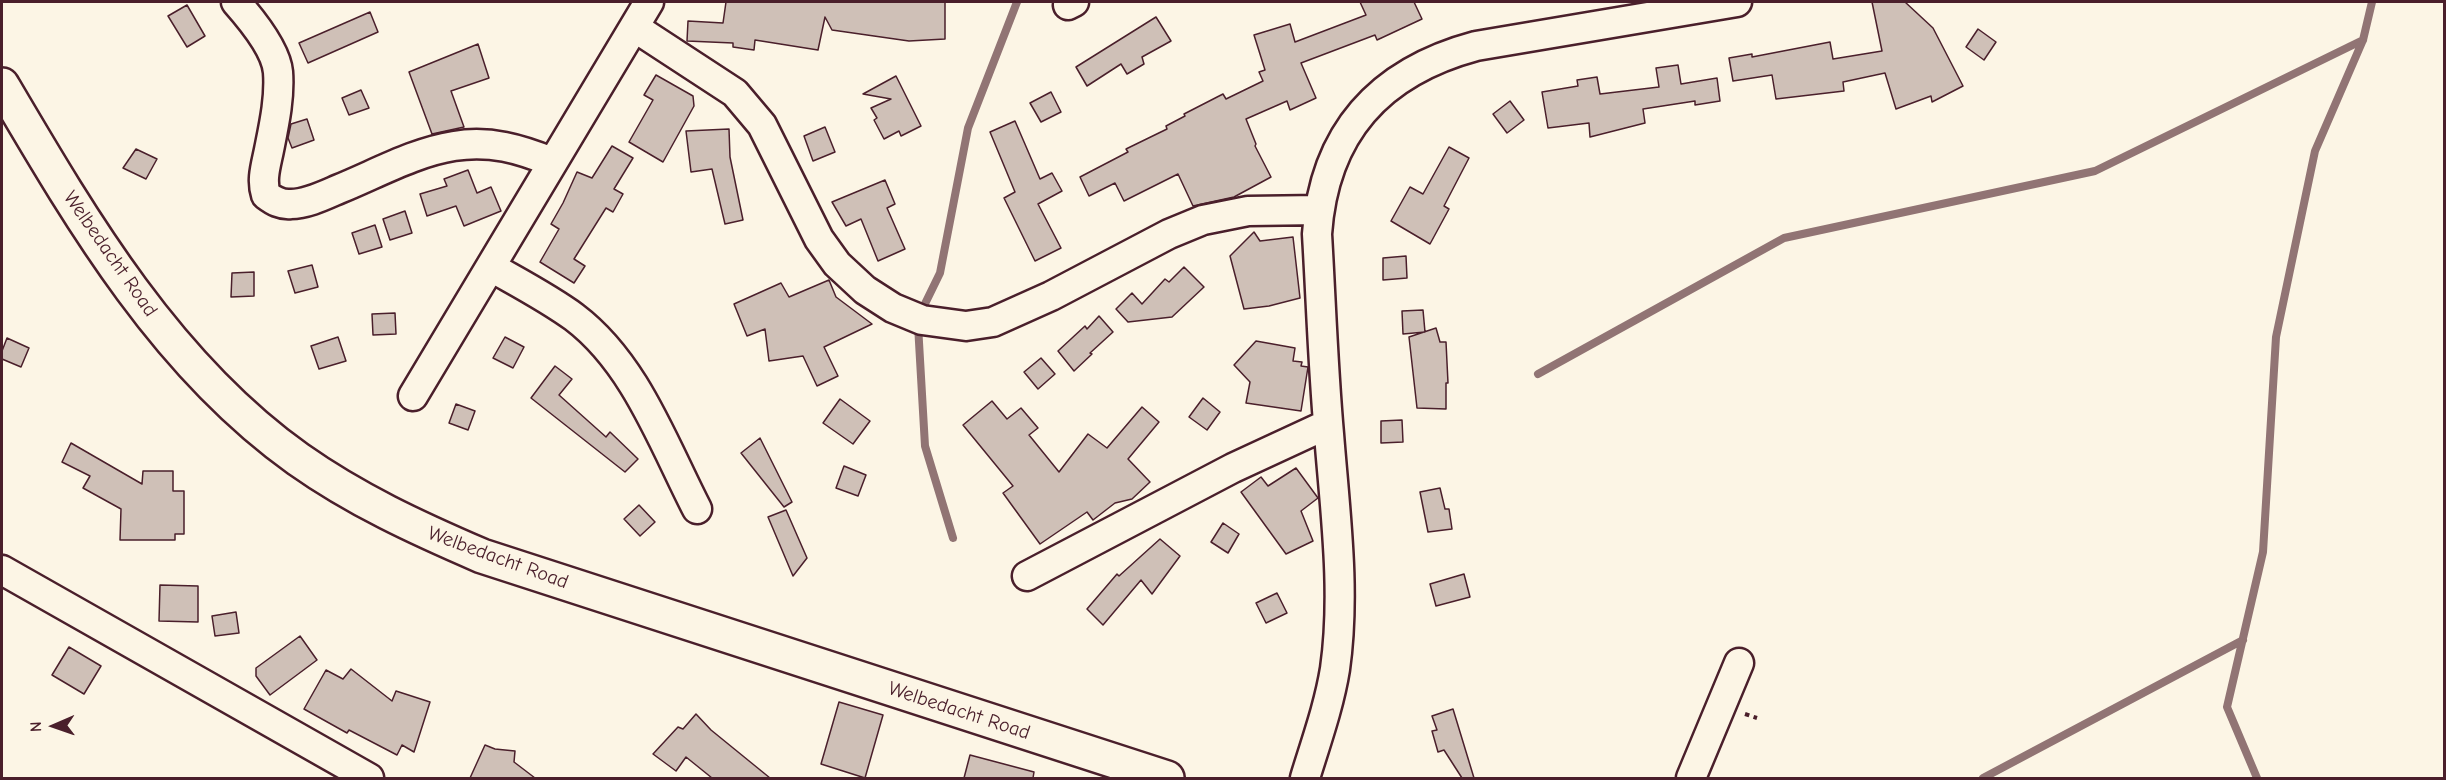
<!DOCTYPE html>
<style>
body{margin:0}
#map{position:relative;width:2446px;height:780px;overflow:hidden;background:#fcf5e5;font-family:"Comic Neue",sans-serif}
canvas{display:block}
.frame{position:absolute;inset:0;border:3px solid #4a1f2b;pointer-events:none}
.north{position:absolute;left:24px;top:696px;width:60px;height:60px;-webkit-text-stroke:4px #fcf5e5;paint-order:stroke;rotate:268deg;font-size:16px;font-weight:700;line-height:24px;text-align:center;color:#4a1f2b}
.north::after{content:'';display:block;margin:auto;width:21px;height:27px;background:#4a1f2b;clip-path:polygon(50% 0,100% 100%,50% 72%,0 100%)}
</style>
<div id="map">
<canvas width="2446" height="780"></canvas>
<div class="frame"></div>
<div class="north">N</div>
</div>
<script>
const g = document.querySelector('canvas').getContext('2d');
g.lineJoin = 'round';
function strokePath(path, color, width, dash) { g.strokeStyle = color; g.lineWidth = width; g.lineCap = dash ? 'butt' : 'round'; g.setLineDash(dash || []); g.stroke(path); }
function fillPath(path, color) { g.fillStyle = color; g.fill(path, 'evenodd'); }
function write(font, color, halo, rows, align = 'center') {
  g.font = font + ' "Comic Neue",sans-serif'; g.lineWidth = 4.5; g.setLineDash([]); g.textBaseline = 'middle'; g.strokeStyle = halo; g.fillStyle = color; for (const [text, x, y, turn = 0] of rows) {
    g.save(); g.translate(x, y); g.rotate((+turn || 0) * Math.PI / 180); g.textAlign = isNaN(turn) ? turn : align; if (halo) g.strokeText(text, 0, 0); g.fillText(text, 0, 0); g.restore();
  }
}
strokePath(new Path2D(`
 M 920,314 L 940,273 L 968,128 L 1017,2
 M 918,325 L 925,446 L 953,538
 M 1538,374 L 1784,238 L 2095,171 L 2363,40
 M 1983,778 L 2243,640
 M 2257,778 L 2227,707 L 2263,552 L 2276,337 L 2315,151 L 2363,40 L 2372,2`), '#917474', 8);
const building = new Path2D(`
 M 726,2 L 945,2 L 945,39 L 909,41 L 832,30 L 825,17 L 818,50 L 755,40 L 754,50 L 733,47 L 733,43 L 687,41 L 688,21 L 723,23 Z
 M 1360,2 L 1414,2 L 1422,19 L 1377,40 L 1375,35 L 1301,63 L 1316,98 L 1290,110 L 1287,101 L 1246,119 L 1256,144 L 1255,146 L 1271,177 L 1234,197 L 1193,206 L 1178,174 L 1124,201 L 1115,183 L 1089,196 L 1080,177 L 1128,152 L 1126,149 L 1167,129 L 1166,126 L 1185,116 L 1184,114 L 1223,94 L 1226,99 L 1263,81 L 1259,72 L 1265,70 L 1254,35 L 1290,24 L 1295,42 L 1366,15 Z
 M 1872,2 L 1905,2 L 1933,28 L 1963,86 L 1932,102 L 1931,96 L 1896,109 L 1885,73 L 1843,82 L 1844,91 L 1776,99 L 1772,75 L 1733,81 L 1729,58 L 1752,54 L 1752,57 L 1830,42 L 1833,59 L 1882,51 Z
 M 187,5 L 205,36 L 187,47 L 168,16 Z
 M 370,12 L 378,32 L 308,63 L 299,43 Z
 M 1156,17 L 1171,41 L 1142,57 L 1144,64 L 1127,74 L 1121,64 L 1087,86 L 1076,67 Z
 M 1978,29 L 1996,42 L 1984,60 L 1966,47 Z
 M 478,44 L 489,78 L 451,91 L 464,127 L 432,134 L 409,72 Z
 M 1678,65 L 1681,84 L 1717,78 L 1720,101 L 1695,105 L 1695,101 L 1643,109 L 1645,123 L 1590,137 L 1589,123 L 1548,128 L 1542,92 L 1578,86 L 1577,80 L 1597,77 L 1600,94 L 1659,87 L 1656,68 Z
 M 656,75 L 693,96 L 694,106 L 663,162 L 629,142 L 653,100 L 644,95 Z
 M 896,76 L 921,126 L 901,136 L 899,131 L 884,139 L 874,120 L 877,118 L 871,108 L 891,99 L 863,94 Z
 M 361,90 L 369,108 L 349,115 L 342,98 Z
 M 1051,92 L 1061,112 L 1041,122 L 1030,103 Z
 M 1510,101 L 1524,120 L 1507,133 L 1493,114 Z
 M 307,119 L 314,140 L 292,148 L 288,138 L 291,124 Z
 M 1015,121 L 1040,179 L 1052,173 L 1062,191 L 1038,204 L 1061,248 L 1035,261 L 1004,198 L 1015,192 L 990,132 Z
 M 825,127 L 835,152 L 813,161 L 804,136 Z
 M 729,129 L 730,157 L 743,220 L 725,224 L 712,169 L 691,172 L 686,131 Z
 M 612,146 L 633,158 L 614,189 L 623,194 L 613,212 L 606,208 L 574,259 L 585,266 L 574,283 L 540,262 L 559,229 L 551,224 L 563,203 L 577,172 L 592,178 Z
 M 1449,147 L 1469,158 L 1444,206 L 1449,209 L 1430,244 L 1391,221 L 1410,187 L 1423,194 Z
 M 136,149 L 157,159 L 146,179 L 123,168 Z
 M 468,170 L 477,193 L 491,187 L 501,211 L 464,226 L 456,206 L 427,216 L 420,194 L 447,186 L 444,179 Z
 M 885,180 L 895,204 L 887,208 L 905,249 L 878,261 L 861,219 L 846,226 L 832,202 Z
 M 405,211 L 412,233 L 390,240 L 383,219 Z
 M 375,225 L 382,247 L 359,254 L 352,233 Z
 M 1254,232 L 1260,241 L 1293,237 L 1300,298 L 1269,306 L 1244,309 L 1230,256 Z
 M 1406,256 L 1407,278 L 1383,280 L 1383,258 Z
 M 312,265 L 318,287 L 295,293 L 288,271 Z
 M 1184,267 L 1204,287 L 1172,317 L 1128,322 L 1116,309 L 1132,293 L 1142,304 L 1165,279 L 1169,282 Z
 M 254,272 L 254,296 L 231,297 L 232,273 Z
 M 829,280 L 836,297 L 872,324 L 824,347 L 838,376 L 817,386 L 803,356 L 769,361 L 765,329 L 747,336 L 734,304 L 781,283 L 789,297 Z
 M 1423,310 L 1425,332 L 1403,334 L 1402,311 Z
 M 395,313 L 396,334 L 373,335 L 372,314 Z
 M 1099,316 L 1113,332 L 1090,353 L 1092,354 L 1074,371 L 1058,351 L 1085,326 L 1087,329 Z
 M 1436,328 L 1440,342 L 1446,342 L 1448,383 L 1446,383 L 1446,409 L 1417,408 L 1409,337 Z
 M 338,337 L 346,361 L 319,369 L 311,346 Z
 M 505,337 L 524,347 L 513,368 L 493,358 Z
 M 7,338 L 29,348 L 21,367 L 2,359 L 2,351 Z
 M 1256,341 L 1295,348 L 1293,361 L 1302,362 L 1301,366 L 1308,367 L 1301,411 L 1246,403 L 1250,382 L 1234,365 Z
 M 1041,358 L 1055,374 L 1038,389 L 1024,372 Z
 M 555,366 L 572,379 L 559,395 L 606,437 L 610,432 L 638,459 L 625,472 L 531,398 Z
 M 1203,398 L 1220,412 L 1207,430 L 1189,417 Z
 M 840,399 L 870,421 L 853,444 L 823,423 Z
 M 992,401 L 1007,419 L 1021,408 L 1038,428 L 1029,435 L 1059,472 L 1088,434 L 1107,448 L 1142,407 L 1159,422 L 1128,459 L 1150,482 L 1132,499 L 1115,503 L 1093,520 L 1087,512 L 1040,544 L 1003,493 L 1013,486 L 963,425 Z
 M 456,404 L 475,411 L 468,430 L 449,423 Z
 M 1402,420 L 1403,442 L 1381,443 L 1381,421 Z
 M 760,438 L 792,502 L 784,507 L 741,453 Z
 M 71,443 L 142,484 L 143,471 L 173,471 L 173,491 L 184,491 L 184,534 L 175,534 L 175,540 L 120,540 L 121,509 L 83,488 L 90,476 L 62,462 Z
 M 844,466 L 866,475 L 858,496 L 836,488 Z
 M 1296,468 L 1318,498 L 1301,511 L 1313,541 L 1286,554 L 1241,492 L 1261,477 L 1268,486 Z
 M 1440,488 L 1445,509 L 1449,509 L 1452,529 L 1428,532 L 1420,492 Z
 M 639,505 L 655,522 L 640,536 L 624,519 Z
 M 786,510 L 807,558 L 793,576 L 768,517 Z
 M 1223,523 L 1239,534 L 1228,553 L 1211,542 Z
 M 1160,539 L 1180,556 L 1152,594 L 1141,580 L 1103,625 L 1087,609 L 1117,574 L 1119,576 Z
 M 1464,574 L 1470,597 L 1436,606 L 1430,584 Z
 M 160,585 L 198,586 L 198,622 L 159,621 Z
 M 1277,593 L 1287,613 L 1266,623 L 1256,603 Z
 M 236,612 L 239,633 L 215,636 L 212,616 Z
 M 300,636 L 317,660 L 270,695 L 256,676 L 256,668 Z
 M 69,647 L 101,666 L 84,694 L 52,675 Z
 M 351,669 L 392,701 L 396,691 L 430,702 L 414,752 L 402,745 L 397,755 L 349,730 L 347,733 L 304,709 L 326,670 L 343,679 Z
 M 839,702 L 883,715 L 865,778 L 821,764 Z
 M 1453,709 L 1474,778 L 1462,778 L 1444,750 L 1438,752 L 1432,731 L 1437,730 L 1432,716 Z
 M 696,714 L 711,730 L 770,778 L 712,778 L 686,757 L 676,771 L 653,754 L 678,727 L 683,729 Z
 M 485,745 L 495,749 L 515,751 L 514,762 L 535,778 L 470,778 Z
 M 970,755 L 1034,772 L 1033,778 L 964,778 Z`);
fillPath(building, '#cfc0b7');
strokePath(building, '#4a1f2b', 1.5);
const minor = new Path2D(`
 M 236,2 C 251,19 276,49 278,72 C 280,98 274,125 269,150 C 266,165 261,180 266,195 C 274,201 281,205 291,204 C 307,204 325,195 339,189 C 376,174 415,152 454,146 C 490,140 520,149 552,162
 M 1068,5 L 1074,2
 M 634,27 L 735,93 L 762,125 L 819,239 L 837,264 L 865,290 L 893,308 L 922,320 L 966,326 L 993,322 L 1051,296 L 1169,234 L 1203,220 L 1248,211 L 1319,210
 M 491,267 C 519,283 548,298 574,317 C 635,363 663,443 697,509
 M 413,396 L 649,2
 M 2,570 L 369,778
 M 1027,576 L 1233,468 L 1328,424
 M 1305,778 C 1316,742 1329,706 1335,669 C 1346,592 1335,511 1329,434 C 1323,367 1321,301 1317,234 C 1324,133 1379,72 1476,46 L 1737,2
 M 1691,778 L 1739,663`);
const tertiary = new Path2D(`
 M 2,85 C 82,221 166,365 298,459 C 356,500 417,528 482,556 L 1167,778`);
strokePath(minor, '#4a1f2b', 33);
strokePath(tertiary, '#4a1f2b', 38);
strokePath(new Path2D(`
 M 1745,714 L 1757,718`), '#4a1f2b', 4, [4.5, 4.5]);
strokePath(minor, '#fcf5e5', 28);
strokePath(tertiary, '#fcf5e5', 33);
write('20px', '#4a1f2b', '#fcf5e5', [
 ["Welbedacht Road",110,254,55],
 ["Welbedacht Road",498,558,20],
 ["Welbedacht Road",959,711,18]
]);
</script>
